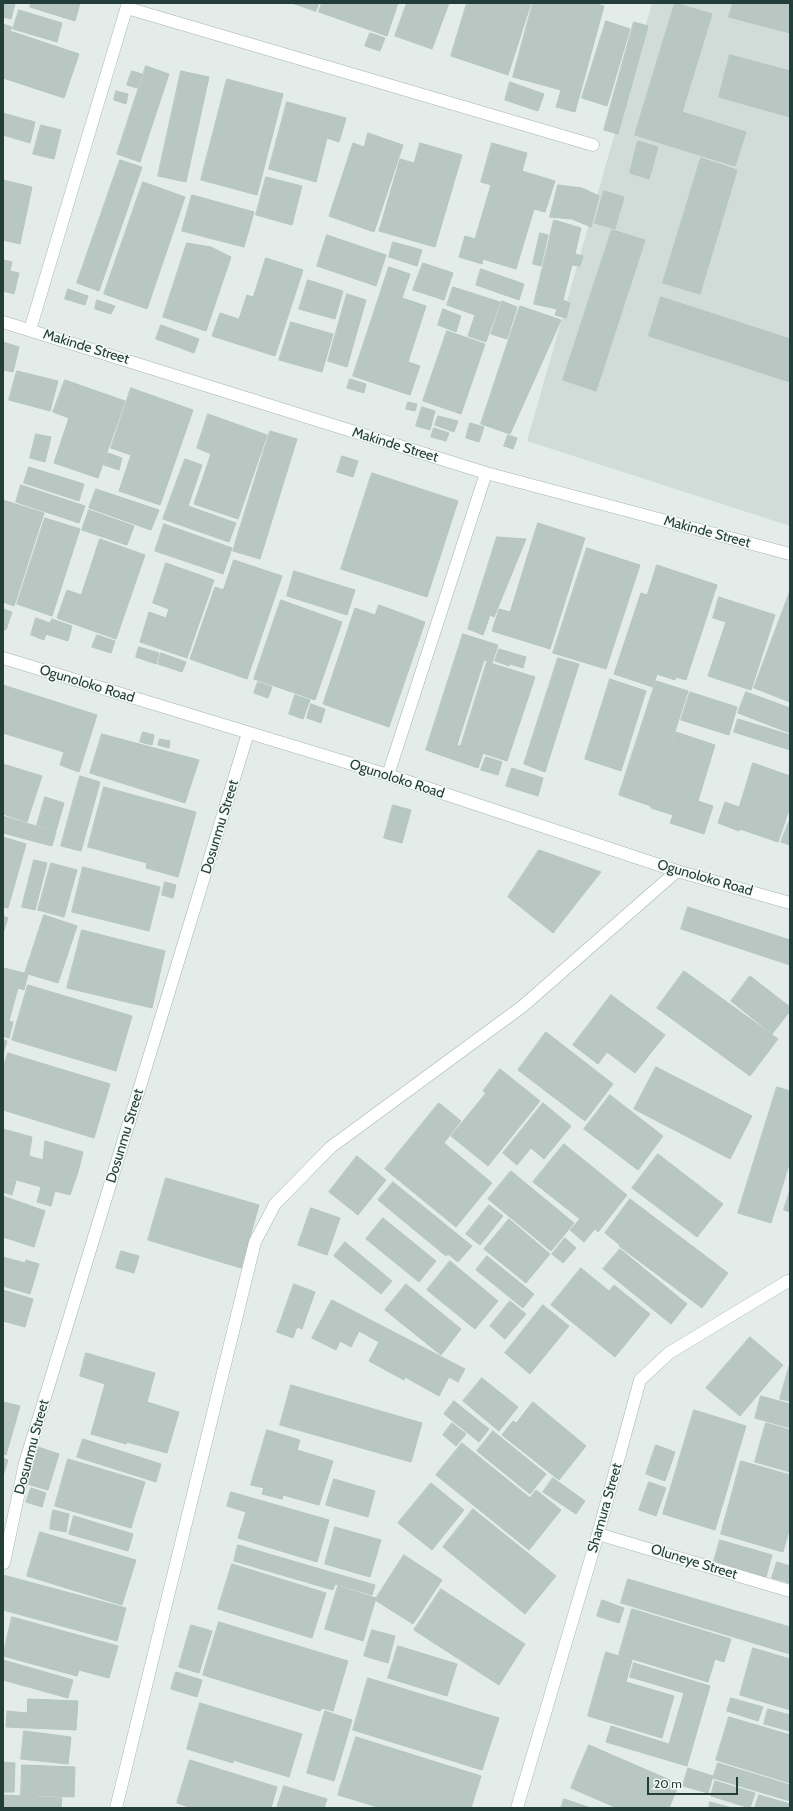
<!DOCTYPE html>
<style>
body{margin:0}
#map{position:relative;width:793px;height:1811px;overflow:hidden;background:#e3ece9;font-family:Cabin,sans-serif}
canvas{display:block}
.frame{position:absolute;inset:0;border:4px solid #233d38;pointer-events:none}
.scale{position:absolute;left:647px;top:1777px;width:91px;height:18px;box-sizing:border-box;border:2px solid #233d38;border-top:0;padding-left:5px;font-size:12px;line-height:14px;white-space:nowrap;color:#233d38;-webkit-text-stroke:3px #f3f9f6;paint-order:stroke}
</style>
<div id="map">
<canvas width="793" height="1811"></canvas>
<div class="frame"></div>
<div class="scale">20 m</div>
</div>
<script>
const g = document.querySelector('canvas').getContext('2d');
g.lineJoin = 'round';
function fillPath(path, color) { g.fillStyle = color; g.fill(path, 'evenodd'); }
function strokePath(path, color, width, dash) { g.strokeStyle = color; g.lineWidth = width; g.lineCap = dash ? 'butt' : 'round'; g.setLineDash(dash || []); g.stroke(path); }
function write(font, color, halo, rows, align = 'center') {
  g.font = font + ' Cabin,sans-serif'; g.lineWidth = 3; g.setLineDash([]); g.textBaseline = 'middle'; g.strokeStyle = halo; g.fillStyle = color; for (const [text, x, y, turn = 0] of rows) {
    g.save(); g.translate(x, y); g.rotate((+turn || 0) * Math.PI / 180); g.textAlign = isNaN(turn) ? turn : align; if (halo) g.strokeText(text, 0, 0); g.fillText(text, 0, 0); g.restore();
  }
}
fillPath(new Path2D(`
 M 652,3 L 790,3 L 790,526 L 527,441 Z`), '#d1dcd8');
const building = new Path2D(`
 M 3,3 L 15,3 L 11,19 L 3,17 Z
 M 31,3 L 80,3 L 75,21 L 30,7 Z
 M 292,3 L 319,3 L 316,11 Z
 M 322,3 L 398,3 L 387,36 L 319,12 Z
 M 407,3 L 449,3 L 432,49 L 395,36 Z
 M 467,3 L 531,3 L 508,75 L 451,56 Z
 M 533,3 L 594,3 L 604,6 L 575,112 L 556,107 L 561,90 L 513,77 Z
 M 675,3 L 712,14 L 682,112 L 746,132 L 735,166 L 635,135 Z
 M 733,3 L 790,3 L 790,33 L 729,17 Z
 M 19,10 L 62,23 L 57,42 L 13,29 Z
 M 606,21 L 630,29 L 607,106 L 582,98 Z
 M 634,22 L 648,26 L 618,134 L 604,130 Z
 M 3,24 L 12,27 L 10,31 L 79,54 L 64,98 L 3,78 Z
 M 370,33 L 385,38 L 380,51 L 365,46 Z
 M 730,55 L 790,71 L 790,117 L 719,97 Z
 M 146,66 L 169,74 L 140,162 L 117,154 Z
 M 132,71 L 142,74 L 137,88 L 127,85 Z
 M 181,71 L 209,77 L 186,182 L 158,176 Z
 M 227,79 L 283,94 L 257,195 L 201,180 Z
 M 510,82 L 544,94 L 538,111 L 505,100 Z
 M 116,91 L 128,94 L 126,104 L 114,100 Z
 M 287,102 L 346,118 L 339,142 L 327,138 L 316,182 L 269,169 Z
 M 3,113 L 35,122 L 30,143 L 3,135 Z
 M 41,125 L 61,130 L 54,159 L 33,154 Z
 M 368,133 L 403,145 L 374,232 L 329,216 L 353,143 L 364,147 Z
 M 638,141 L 658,147 L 649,179 L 630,173 Z
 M 420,143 L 462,155 L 435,247 L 379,231 L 400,159 L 414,163 Z
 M 492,143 L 527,153 L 522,171 L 555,181 L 545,212 L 534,209 L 516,269 L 483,259 L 482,264 L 459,257 L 465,236 L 475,239 L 491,185 L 481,182 Z
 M 701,158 L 737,170 L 700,294 L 663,283 Z
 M 120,160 L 142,167 L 99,291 L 77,283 Z
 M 266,177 L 302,186 L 292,225 L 256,215 Z
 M 3,180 L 32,187 L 20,244 L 3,240 Z
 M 143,182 L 185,197 L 147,309 L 104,294 Z
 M 558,185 L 582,188 L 599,196 L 591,227 L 572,219 L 550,217 Z
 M 604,191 L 624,197 L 615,229 L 595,223 Z
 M 192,195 L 254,212 L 244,247 L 182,231 Z
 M 554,220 L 581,228 L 575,254 L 583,256 L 580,266 L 572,265 L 563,300 L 570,303 L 566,318 L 555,315 L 557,309 L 534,304 Z
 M 612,230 L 645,240 L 596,391 L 563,380 Z
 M 540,233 L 548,235 L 541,266 L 533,264 Z
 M 327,235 L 386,255 L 376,286 L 317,266 Z
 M 393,242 L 422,250 L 417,266 L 389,257 Z
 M 187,243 L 211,247 L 231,257 L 206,331 L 163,317 Z
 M 266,258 L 303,270 L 275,356 L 212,336 L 220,313 L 239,319 L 247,295 L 253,297 Z
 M 3,260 L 12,262 L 10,271 L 19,273 L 14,294 L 3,291 Z
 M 423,263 L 453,273 L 444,300 L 413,290 Z
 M 389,267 L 410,274 L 402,298 L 426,306 L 408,362 L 420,366 L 410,395 L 353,376 Z
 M 481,269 L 524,284 L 519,300 L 476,285 Z
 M 308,280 L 343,291 L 335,319 L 299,309 Z
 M 453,287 L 500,302 L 486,342 L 468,336 L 475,315 L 447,305 Z
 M 68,289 L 88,296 L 85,305 L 65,299 Z
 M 347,294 L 366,300 L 347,367 L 328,361 Z
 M 661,297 L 790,339 L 790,382 L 649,336 Z
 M 97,300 L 115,306 L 111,314 L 95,309 Z
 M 502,301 L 517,307 L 507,339 L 491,334 Z
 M 520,306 L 561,320 L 510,434 L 481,424 Z
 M 443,309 L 461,316 L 456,332 L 438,325 Z
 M 291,322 L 333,334 L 322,372 L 279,360 Z
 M 161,325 L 199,339 L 194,353 L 156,339 Z
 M 447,331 L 485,344 L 461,414 L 423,401 Z
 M 3,342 L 19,347 L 13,372 L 3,370 Z
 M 17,371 L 58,381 L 50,411 L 9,400 Z
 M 350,379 L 366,384 L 364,393 L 347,388 Z
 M 65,380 L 125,401 L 98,478 L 54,463 L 69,418 L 53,412 Z
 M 131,388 L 193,410 L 160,505 L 119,491 L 131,455 L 111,448 Z
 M 408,402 L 417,404 L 415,411 L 406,409 Z
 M 422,407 L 435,411 L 430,430 L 416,426 Z
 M 208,414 L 267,435 L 238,519 L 194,504 L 211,454 L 197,448 Z
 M 438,416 L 458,421 L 454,432 L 435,425 Z
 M 470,423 L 484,427 L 479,442 L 466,438 Z
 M 434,428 L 449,433 L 446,441 L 431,437 Z
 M 270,431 L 297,439 L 260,559 L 233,551 Z
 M 36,434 L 51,437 L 45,462 L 30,458 Z
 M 508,435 L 517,438 L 513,449 L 504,446 Z
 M 108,453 L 122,458 L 119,470 L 104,465 Z
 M 342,456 L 358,461 L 353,477 L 337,472 Z
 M 185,459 L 202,465 L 188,506 L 236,523 L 229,542 L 163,519 Z
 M 29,467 L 84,484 L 79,501 L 24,483 Z
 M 372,473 L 458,501 L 427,597 L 341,569 Z
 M 21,485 L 85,506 L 79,523 L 16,502 Z
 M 96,489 L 159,510 L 151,530 L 89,508 Z
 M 3,500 L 44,513 L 14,606 L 3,602 Z
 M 89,510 L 134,526 L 127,545 L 82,530 Z
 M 45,518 L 80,529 L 52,616 L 17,604 Z
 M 538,523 L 585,538 L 550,649 L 492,631 L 499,609 L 510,612 Z
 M 164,524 L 232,548 L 223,574 L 155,551 Z
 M 497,537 L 526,539 L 494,617 L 490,615 L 483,635 L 468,629 Z
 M 100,539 L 145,555 L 116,639 L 57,618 L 67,590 L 81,595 Z
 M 587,548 L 640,565 L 606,669 L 553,653 Z
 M 234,560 L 282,576 L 247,679 L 190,659 L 215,587 L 223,590 Z
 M 166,563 L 214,580 L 187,658 L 140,642 L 149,612 L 166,618 L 169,609 L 153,603 Z
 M 657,565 L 717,585 L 686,680 L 676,677 L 675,680 L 657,674 L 653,687 L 614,674 L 641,593 L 647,595 Z
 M 294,571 L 355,590 L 347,615 L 287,596 Z
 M 790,591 L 790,702 L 754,688 Z
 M 719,597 L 775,615 L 751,690 L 708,676 L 726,622 L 713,618 Z
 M 281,600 L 342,622 L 315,700 L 254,679 Z
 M 379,605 L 425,622 L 389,727 L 323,704 L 355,608 L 375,615 Z
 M 3,609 L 12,612 L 6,630 L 3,629 Z
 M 36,618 L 50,623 L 44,640 L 31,635 Z
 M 52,619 L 72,626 L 68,641 L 46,634 Z
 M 463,634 L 498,645 L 492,663 L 484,660 L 457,745 L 483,753 L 478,768 L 426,750 Z
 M 97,635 L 115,641 L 111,653 L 92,647 Z
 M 139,647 L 159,653 L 156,664 L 136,657 Z
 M 499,649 L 526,657 L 523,668 L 510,664 L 509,666 L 495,661 Z
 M 161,653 L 186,662 L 182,672 L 158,664 Z
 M 558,658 L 579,664 L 545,772 L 524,764 Z
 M 487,662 L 535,677 L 507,761 L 461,746 Z
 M 610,679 L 646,691 L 621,771 L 585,759 Z
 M 656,681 L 688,691 L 651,806 L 619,795 Z
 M 258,682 L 272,687 L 268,698 L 254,693 Z
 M 3,685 L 97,715 L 79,772 L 60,765 L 64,752 L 3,733 Z
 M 690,692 L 737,707 L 729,735 L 681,720 Z
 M 746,692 L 790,708 L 790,733 L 738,713 Z
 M 295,695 L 310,700 L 303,719 L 289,714 Z
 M 311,704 L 325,709 L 321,723 L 307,718 Z
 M 738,719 L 790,735 L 790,750 L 734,732 Z
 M 143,732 L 154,735 L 152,745 L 140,742 Z
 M 676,732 L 715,745 L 698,801 L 713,806 L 704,834 L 670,823 L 673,815 L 651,808 Z
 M 102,734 L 199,760 L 185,803 L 90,773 Z
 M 160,739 L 170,741 L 169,748 L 158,745 Z
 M 486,757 L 502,762 L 498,775 L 481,770 Z
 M 753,763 L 790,776 L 790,807 L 778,842 L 740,829 L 739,831 L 718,823 L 725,802 L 739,807 Z
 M 3,764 L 42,776 L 27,822 L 3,814 Z
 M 512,768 L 543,778 L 538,796 L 506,786 Z
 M 80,776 L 100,782 L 81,851 L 61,846 Z
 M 104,787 L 196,812 L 178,877 L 146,868 L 147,863 L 88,847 Z
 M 45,797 L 64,803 L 56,831 L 37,825 Z
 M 393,805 L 411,810 L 402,843 L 384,838 Z
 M 3,816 L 56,832 L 52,846 L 3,833 Z
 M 790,819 L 790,845 L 781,842 Z
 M 3,837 L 26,844 L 8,908 L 3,907 Z
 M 539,850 L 601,872 L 553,933 L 508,897 Z
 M 34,860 L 47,863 L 35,910 L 22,907 Z
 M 51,863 L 77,870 L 64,917 L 38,910 Z
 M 83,867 L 160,887 L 149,931 L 72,912 Z
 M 165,882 L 176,885 L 173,898 L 162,895 Z
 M 688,907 L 790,940 L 790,965 L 681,929 Z
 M 44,915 L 77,926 L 58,983 L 25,973 Z
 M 3,916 L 8,918 L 3,933 Z
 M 82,930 L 165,951 L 152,1008 L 67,988 Z
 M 4,968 L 28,974 L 24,990 L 18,988 L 9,1021 L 13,1022 L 9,1038 L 3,1036 Z
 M 684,971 L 778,1039 L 750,1076 L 657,1008 Z
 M 750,976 L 790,1007 L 790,1011 L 772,1034 L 731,1001 Z
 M 28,985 L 132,1016 L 116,1071 L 12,1040 Z
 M 611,995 L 665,1035 L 635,1073 L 607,1052 L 598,1064 L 573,1045 Z
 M 546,1032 L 613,1084 L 585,1121 L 518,1070 Z
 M 3,1040 L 7,1041 L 3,1054 Z
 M 8,1053 L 110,1084 L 94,1138 L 3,1110 L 3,1069 Z
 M 656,1067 L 752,1116 L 730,1159 L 634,1109 Z
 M 500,1069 L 540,1101 L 488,1166 L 451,1136 L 486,1093 L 483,1091 Z
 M 777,1087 L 790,1091 L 790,1161 L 771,1223 L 738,1213 Z
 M 610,1095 L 663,1136 L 638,1170 L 584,1129 Z
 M 439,1103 L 461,1121 L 444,1143 L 492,1183 L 456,1227 L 385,1169 Z
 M 543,1103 L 571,1126 L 544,1159 L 531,1148 L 517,1165 L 503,1153 Z
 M 3,1129 L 32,1137 L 29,1156 L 43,1160 L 45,1141 L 83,1152 L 78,1172 L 70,1195 L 55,1191 L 51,1206 L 37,1202 L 41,1187 L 3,1176 Z
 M 564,1144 L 627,1195 L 598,1232 L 595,1229 L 584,1242 L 570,1230 L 580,1219 L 533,1182 Z
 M 658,1154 L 723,1204 L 697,1237 L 632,1188 Z
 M 357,1156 L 386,1180 L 358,1215 L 329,1192 Z
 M 511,1171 L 574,1223 L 551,1251 L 488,1199 Z
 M 3,1177 L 16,1181 L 12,1195 L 3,1192 Z
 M 166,1178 L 259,1205 L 241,1268 L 148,1240 Z
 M 393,1182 L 472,1246 L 458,1262 L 448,1254 L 446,1256 L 378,1200 Z
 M 790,1190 L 790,1212 L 784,1210 Z
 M 3,1196 L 45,1211 L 34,1247 L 3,1237 Z
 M 630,1199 L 728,1273 L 702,1308 L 619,1246 L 620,1245 L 605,1233 Z
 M 489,1205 L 503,1216 L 480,1245 L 466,1234 Z
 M 311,1208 L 340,1218 L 327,1255 L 298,1245 Z
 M 383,1218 L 436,1261 L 419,1282 L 366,1239 Z
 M 509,1219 L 550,1254 L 526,1283 L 484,1249 Z
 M 565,1238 L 576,1248 L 563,1263 L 552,1254 Z
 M 345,1242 L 392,1281 L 381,1294 L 334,1256 Z
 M 620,1249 L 687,1304 L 671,1324 L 603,1269 Z
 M 121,1251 L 139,1256 L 134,1273 L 116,1268 Z
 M 487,1256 L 534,1294 L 523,1308 L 476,1270 Z
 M 3,1257 L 25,1263 L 26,1260 L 39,1264 L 30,1294 L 3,1286 Z
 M 450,1261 L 498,1301 L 475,1329 L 427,1290 Z
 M 581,1268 L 609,1291 L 614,1285 L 650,1314 L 615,1357 L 551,1305 Z
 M 294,1284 L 315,1292 L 302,1329 L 297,1327 L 293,1338 L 277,1332 Z
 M 406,1284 L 461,1329 L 441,1355 L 385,1310 Z
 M 3,1290 L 33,1299 L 25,1327 L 3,1321 Z
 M 332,1300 L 465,1369 L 458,1382 L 449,1377 L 439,1396 L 405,1377 L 404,1380 L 369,1361 L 379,1342 L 359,1331 L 351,1347 L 340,1341 L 336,1350 L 312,1338 Z
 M 510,1301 L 526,1314 L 505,1339 L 490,1326 Z
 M 543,1305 L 569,1326 L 530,1374 L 505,1353 Z
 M 750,1337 L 783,1365 L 740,1416 L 706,1388 Z
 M 86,1353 L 155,1373 L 147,1402 L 179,1412 L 167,1453 L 127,1442 L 126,1444 L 91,1434 L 105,1384 L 80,1376 Z
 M 790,1363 L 790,1401 L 780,1399 Z
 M 482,1378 L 518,1407 L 499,1431 L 463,1401 Z
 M 291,1385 L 422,1423 L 411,1462 L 280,1425 Z
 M 761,1396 L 790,1404 L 790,1428 L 755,1418 Z
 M 454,1401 L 489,1429 L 479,1442 L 444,1414 Z
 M 3,1402 L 20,1406 L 6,1455 L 3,1454 Z
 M 533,1402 L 586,1446 L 559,1480 L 502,1435 L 513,1421 L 516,1423 Z
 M 694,1410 L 746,1426 L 715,1530 L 663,1514 Z
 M 452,1423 L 466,1434 L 456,1446 L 443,1435 Z
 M 766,1423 L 790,1430 L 790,1472 L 755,1462 Z
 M 267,1430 L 300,1440 L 297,1450 L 333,1461 L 319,1505 L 283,1495 L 282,1499 L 262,1494 L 264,1488 L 251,1485 Z
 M 493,1431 L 546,1474 L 530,1494 L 477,1451 Z
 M 83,1439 L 161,1464 L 156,1482 L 77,1457 Z
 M 462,1443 L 530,1498 L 536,1490 L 561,1510 L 529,1550 L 436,1475 Z
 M 656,1445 L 675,1452 L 665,1481 L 646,1474 Z
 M 38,1447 L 59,1454 L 48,1490 L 27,1484 Z
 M 3,1458 L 8,1460 L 4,1473 L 3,1473 Z
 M 68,1459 L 145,1482 L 131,1528 L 55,1506 Z
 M 741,1461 L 790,1475 L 790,1527 L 783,1552 L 721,1534 Z
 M 553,1478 L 585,1501 L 576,1514 L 543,1492 Z
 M 334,1479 L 375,1491 L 368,1517 L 326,1505 Z
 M 649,1482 L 666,1488 L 656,1516 L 639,1510 Z
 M 431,1483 L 464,1510 L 432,1550 L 398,1523 Z
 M 31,1488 L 46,1493 L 42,1507 L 26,1502 Z
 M 231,1492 L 329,1520 L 317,1562 L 238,1538 L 246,1512 L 227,1506 Z
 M 473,1509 L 556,1576 L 525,1614 L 443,1547 Z
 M 53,1510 L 69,1514 L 66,1532 L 50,1529 Z
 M 74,1516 L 133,1534 L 128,1551 L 69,1534 Z
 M 335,1527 L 381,1540 L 370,1577 L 325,1564 Z
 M 40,1532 L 136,1560 L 122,1605 L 27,1576 Z
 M 720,1540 L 772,1555 L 766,1577 L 714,1561 Z
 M 238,1545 L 375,1585 L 372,1595 L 335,1584 L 333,1590 L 234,1561 Z
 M 404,1555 L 442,1580 L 413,1624 L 375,1600 Z
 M 777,1562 L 790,1566 L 790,1583 L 772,1578 Z
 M 232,1564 L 326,1593 L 312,1638 L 218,1609 Z
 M 3,1575 L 126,1608 L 117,1641 L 3,1610 Z
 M 628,1579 L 790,1627 L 790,1654 L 621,1603 Z
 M 338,1586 L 376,1598 L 363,1641 L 325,1629 Z
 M 441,1589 L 525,1644 L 499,1685 L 414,1630 Z
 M 602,1600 L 624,1608 L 619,1623 L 597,1616 Z
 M 632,1609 L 731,1639 L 724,1662 L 715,1659 L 708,1682 L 619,1655 Z
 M 12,1617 L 118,1646 L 109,1678 L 79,1670 L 77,1676 L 3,1656 Z
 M 219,1622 L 348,1661 L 333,1711 L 322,1708 L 320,1711 L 203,1675 Z
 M 191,1625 L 212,1631 L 199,1673 L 179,1667 Z
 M 372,1630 L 395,1636 L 388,1663 L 364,1656 Z
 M 398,1646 L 457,1664 L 447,1696 L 388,1678 Z
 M 753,1648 L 790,1659 L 790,1710 L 740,1695 Z
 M 606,1652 L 632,1660 L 626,1682 L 674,1696 L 662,1738 L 588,1716 Z
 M 3,1660 L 73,1680 L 68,1698 L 3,1680 Z
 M 634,1663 L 710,1686 L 687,1766 L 606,1742 L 611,1726 L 669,1744 L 684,1693 L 630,1677 Z
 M 176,1672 L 202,1680 L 197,1697 L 171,1689 Z
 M 368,1678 L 499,1718 L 482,1770 L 353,1730 Z
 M 731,1698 L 763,1707 L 758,1721 L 727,1711 Z
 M 28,1699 L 78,1701 L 76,1730 L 6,1727 L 7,1711 L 27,1713 Z
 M 200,1703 L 302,1734 L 289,1777 L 233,1760 L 233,1763 L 187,1749 Z
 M 768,1709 L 790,1715 L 790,1731 L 764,1724 Z
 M 325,1711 L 352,1720 L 334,1781 L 307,1773 Z
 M 729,1717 L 790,1735 L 790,1783 L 716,1760 Z
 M 24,1731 L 71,1737 L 68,1764 L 21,1759 Z
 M 356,1737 L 481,1776 L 471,1808 L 381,1808 L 338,1795 Z
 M 589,1745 L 679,1784 L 669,1808 L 617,1808 L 571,1788 Z
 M 190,1760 L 277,1787 L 271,1808 L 192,1808 L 177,1803 Z
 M 3,1762 L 15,1763 L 14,1792 L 3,1792 Z
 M 718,1763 L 790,1785 L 790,1801 L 713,1778 Z
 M 22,1765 L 75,1767 L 74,1797 L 21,1795 Z
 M 688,1768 L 713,1776 L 708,1793 L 683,1786 Z
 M 715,1781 L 755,1793 L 750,1808 L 711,1796 Z
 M 284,1786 L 327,1799 L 324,1808 L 277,1808 Z
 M 3,1795 L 62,1798 L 61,1808 L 3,1808 Z
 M 759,1795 L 790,1804 L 790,1808 L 755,1808 Z
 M 564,1799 L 591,1808 L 561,1808 Z
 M 710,1802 L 732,1808 L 709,1808 Z`);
fillPath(building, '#b8c7c2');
strokePath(building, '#b5c5c0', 1);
const minor = new Path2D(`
 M 127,8 L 593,145
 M 3,322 L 486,473 L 790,554
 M 30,330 L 128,3
 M 3,658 L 388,775 L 677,871 L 790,903
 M 388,775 L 486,473
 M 598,1534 L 790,1591
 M 4,1563 L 25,1463 L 248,733
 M 116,1808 L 255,1242 L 275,1204 L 331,1147 L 523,1006 L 677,871
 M 517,1808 L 598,1534 L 640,1380 L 669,1353 L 788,1281 L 790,1281`);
strokePath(minor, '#a6b4b0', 13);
strokePath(minor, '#fff', 12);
write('14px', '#233d38', '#f3f9f6', [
 ["Makinde Street",86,347,17],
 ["Makinde Street",395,445,17],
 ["Makinde Street",707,532,15],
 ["Ogunoloko Road",87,684,17],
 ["Ogunoloko Road",397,779,18],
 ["Dosunmu Street",220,827,-73],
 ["Ogunoloko Road",705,878,16],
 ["Dosunmu Street",125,1136,-73],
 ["Dosunmu Street",32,1447,-75],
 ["Shamura Street",605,1508,-74],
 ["Oluneye Street",694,1562,17]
]);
</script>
